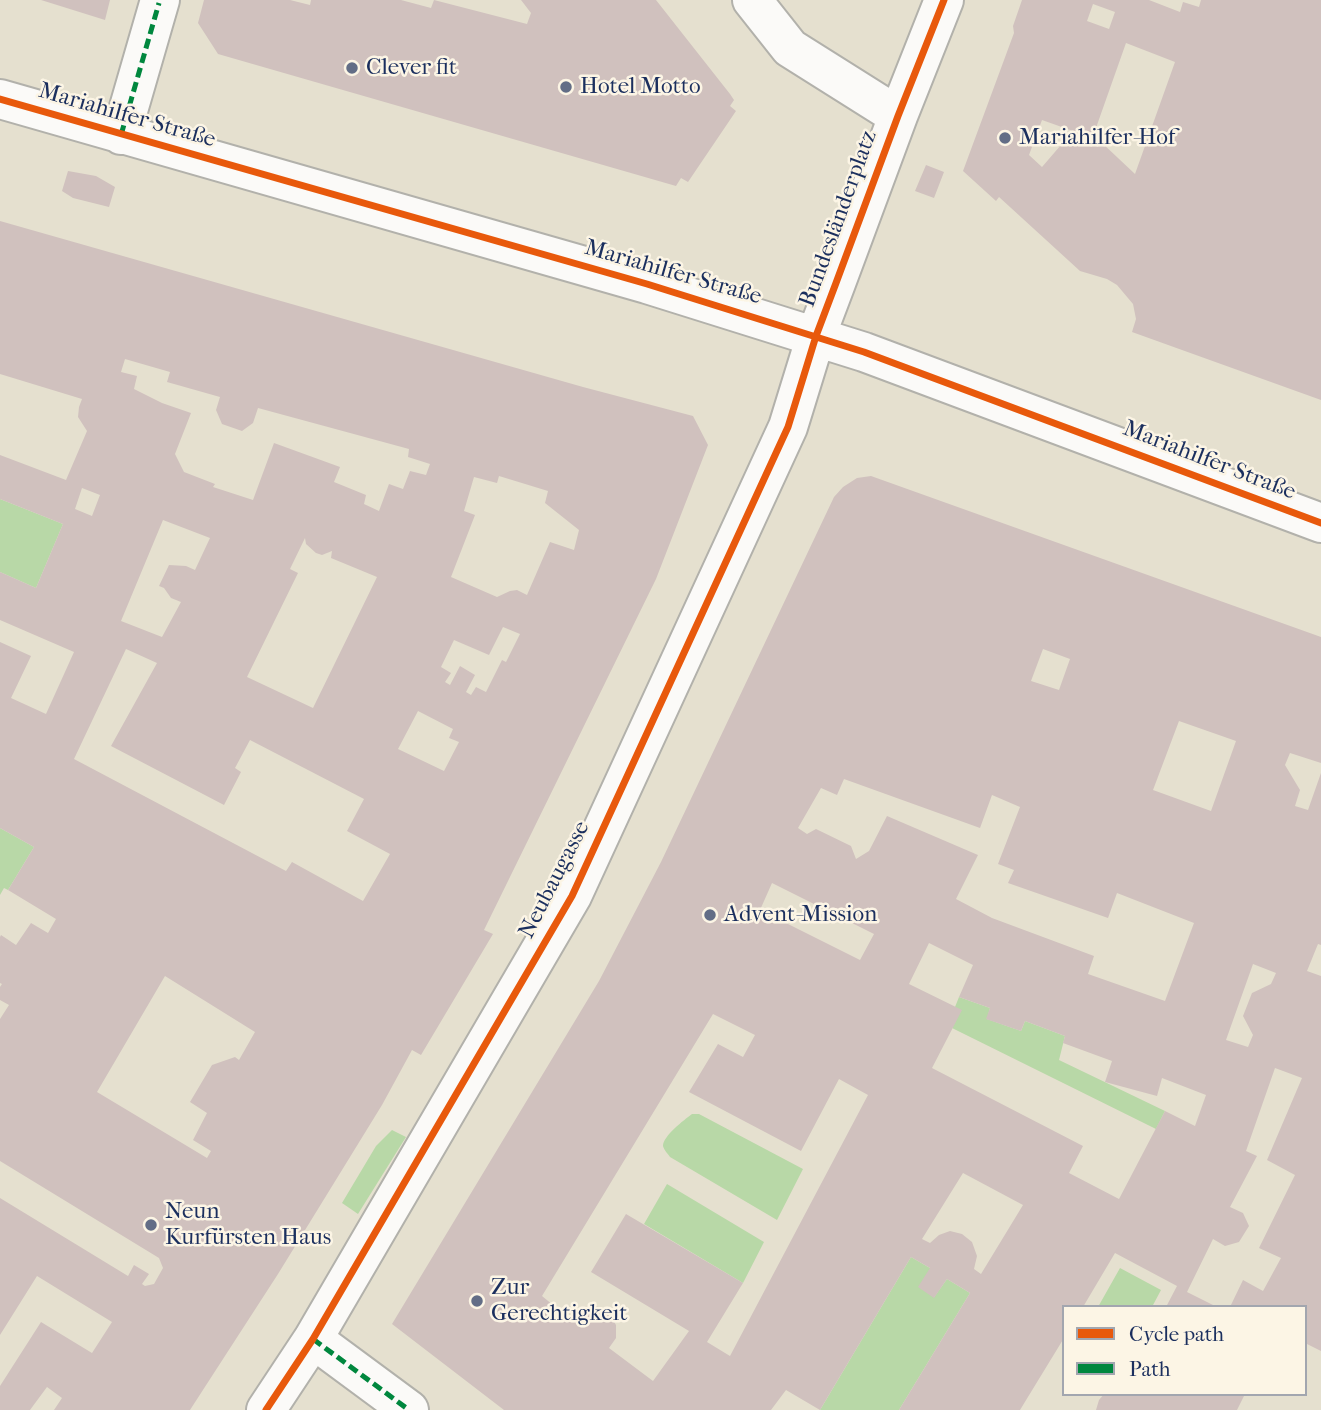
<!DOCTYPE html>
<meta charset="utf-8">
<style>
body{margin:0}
#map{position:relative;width:1321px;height:1410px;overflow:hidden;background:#e5e0cf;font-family:"IM FELL French Canon",serif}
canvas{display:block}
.legend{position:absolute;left:1062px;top:1305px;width:245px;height:91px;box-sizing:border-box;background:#fcf5e5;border:2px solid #a2a6af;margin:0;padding:9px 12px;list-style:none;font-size:21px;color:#1b2f5e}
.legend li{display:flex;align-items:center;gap:14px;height:35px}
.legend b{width:35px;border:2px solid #a2a6af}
</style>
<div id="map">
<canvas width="1321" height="1410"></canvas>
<ul class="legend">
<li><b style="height:9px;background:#e8590c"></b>Cycle path</li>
<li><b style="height:9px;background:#00873e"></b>Path</li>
</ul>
</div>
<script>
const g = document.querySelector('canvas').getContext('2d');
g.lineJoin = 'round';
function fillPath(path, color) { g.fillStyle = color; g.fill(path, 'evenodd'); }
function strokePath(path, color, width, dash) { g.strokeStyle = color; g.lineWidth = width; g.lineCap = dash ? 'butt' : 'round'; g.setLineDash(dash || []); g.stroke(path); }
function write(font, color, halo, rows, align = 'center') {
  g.font = font + ' "IM FELL French Canon",serif'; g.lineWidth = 5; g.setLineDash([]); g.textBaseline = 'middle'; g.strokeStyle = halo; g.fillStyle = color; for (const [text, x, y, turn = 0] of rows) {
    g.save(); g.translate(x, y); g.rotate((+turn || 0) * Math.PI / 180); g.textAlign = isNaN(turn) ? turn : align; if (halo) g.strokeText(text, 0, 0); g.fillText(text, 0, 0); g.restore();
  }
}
fillPath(new Path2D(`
 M 0,499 L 63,524 L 36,588 L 0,572 Z
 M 0,828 L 34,847 L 8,890 L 4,888 L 0,895 Z
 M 959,997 L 990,1008 L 987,1019 L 1021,1031 L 1025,1021 L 1065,1036 L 1059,1060 L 1165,1111 L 1156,1129 L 952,1028 L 955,1007 Z
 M 692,1114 L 699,1114 L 803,1169 L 777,1220 L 670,1157 C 668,1154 664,1150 663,1146 C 663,1136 684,1120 692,1114 Z
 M 392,1130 L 406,1137 L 358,1214 L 342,1203 L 376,1146 Z
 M 667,1184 L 764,1242 L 743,1283 L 644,1224 Z
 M 911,1257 L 930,1268 L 934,1297 L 947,1279 L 970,1293 L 899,1410 L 820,1410 Z
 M 1120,1268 L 1161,1290 L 1152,1307 L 1098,1307 Z`), '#b8d8a7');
fillPath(new Path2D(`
 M 41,0 L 110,0 L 105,20 Z
 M 204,0 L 290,0 L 310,5 L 311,0 L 401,0 L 431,8 L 434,0 L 527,24 L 531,13 L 521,0 L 656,0 L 730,94 L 734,100 L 730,106 L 736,111 L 688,182 L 681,178 L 676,186 L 218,54 L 198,23 Z
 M 1022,0 L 1149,0 L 1180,12 L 1183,2 L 1199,7 L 1201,0 L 1321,0 L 1321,400 L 1132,332 L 1136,319 L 1133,304 L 1117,285 L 1107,279 L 1080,271 L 999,197 L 996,201 L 963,171 L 1014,33 L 1013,26 ZM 1093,4 L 1115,12 L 1109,29 L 1087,21 ZM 1126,43 L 1175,62 L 1135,174 L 1101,142 L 1097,134 L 1097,125 ZM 1042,120 L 1073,131 L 1042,167 L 1029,155 Z
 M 926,165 L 944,172 L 934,198 L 915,191 Z
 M 68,171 L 96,176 L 115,187 L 109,207 L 73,198 L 62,191 Z
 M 0,221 L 583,387 L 693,416 L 708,445 L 656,579 L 484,930 L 493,934 L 421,1055 L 412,1050 L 382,1105 L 278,1274 L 190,1410 L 54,1410 L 62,1398 L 47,1387 L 30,1410 L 0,1410 L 0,1386 L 41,1322 L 92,1353 L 112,1322 L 37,1276 L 0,1335 L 0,1198 L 128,1276 L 134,1265 L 149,1274 L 142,1284 L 145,1286 L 154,1284 L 163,1268 L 159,1258 L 0,1161 L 0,1019 L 9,1005 L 0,1000 L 0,987 L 2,984 L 0,983 L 0,937 L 1,935 L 16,945 L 31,923 L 48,933 L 56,919 L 8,890 L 34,847 L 0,828 L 0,642 L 31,656 L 11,698 L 46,714 L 74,652 L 0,620 L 0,572 L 36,588 L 63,524 L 0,499 L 0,455 L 66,480 L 87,431 L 78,417 L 79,407 L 82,399 L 0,374 ZM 125,359 L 170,372 L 167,382 L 220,397 L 216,410 L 222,424 L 242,431 L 253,423 L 258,408 L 409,449 L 408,457 L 430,464 L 426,475 L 410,471 L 403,489 L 389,484 L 379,511 L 364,504 L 366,495 L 334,482 L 340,467 L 274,443 L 253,500 L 213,487 L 215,484 L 184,472 L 175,454 L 191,413 L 162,403 L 134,389 L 137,376 L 121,372 ZM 499,476 L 548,491 L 545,503 L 579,530 L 574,550 L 550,542 L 527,595 L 517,590 L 510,591 L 497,597 L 451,577 L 475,515 L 464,511 L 474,477 L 497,483 ZM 82,488 L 100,495 L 92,516 L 75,509 ZM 163,520 L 210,538 L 195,570 L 186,566 L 169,565 L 159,586 L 164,588 L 171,598 L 181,602 L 162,637 L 121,621 ZM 305,538 L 306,544 L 316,553 L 322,555 L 332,551 L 331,558 L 377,577 L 313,708 L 247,677 L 298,573 L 290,569 ZM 503,627 L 520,634 L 506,662 L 502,660 L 486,692 L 476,687 L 471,695 L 466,692 L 475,675 L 460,666 L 450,685 L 445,682 L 451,673 L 441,667 L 454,640 L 489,655 ZM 126,649 L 157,663 L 111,746 L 224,805 L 241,772 L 235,768 L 250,740 L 364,799 L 347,831 L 390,854 L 363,901 L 292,862 L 286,871 L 74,759 ZM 418,711 L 453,729 L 449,738 L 459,742 L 444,771 L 398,749 ZM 165,976 L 255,1032 L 239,1060 L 235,1057 L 212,1065 L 190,1102 L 207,1113 L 193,1140 L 211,1151 L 207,1158 L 97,1092 Z
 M 871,476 L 1321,637 L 1321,763 L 1290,753 L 1285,765 L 1300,790 L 1295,806 L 1308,810 L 1321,773 L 1321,945 L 1318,944 L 1307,971 L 1321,976 L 1321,1351 L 1305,1343 L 1305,1307 L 1230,1307 L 1243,1280 L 1263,1291 L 1281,1258 L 1259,1248 L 1295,1175 L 1267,1160 L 1302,1078 L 1275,1068 L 1246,1151 L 1257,1156 L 1230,1207 L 1243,1213 L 1249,1226 L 1239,1242 L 1225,1246 L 1213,1239 L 1187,1292 L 1217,1307 L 1166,1307 L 1177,1286 L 1115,1253 L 1083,1307 L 1064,1307 L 1064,1338 L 1020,1410 L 899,1410 L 970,1293 L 947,1279 L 934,1298 L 918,1287 L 930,1268 L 911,1257 L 820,1410 L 786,1390 L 771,1410 L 504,1410 L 392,1324 L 599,981 L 661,862 L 834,497 L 843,487 L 857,478 ZM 1043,649 L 1070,659 L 1059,690 L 1031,681 ZM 1179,721 L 1236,741 L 1211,811 L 1153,790 ZM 844,779 L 980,828 L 992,795 L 1020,807 L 998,864 L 1014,870 L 1008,883 L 1108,918 L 1117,893 L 1194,923 L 1165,1001 L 1088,974 L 1094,956 L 992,918 L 956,899 L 978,855 L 887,816 L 869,851 L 856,859 L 851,846 L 816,829 L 807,834 L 798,828 L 821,788 L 837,795 ZM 772,883 L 874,934 L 860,960 L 760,910 ZM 929,943 L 973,965 L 959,997 L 990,1008 L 986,1019 L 1021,1031 L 1025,1021 L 1065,1036 L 1063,1043 L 1112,1061 L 1105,1082 L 1157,1096 L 1162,1078 L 1206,1095 L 1195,1126 L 1165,1111 L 1119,1199 L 1069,1173 L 1083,1146 L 932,1068 L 962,1010 L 909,984 ZM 1253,964 L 1276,973 L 1271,984 L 1252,993 L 1243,1016 L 1253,1035 L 1248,1047 L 1226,1040 ZM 713,1014 L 755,1035 L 743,1057 L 718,1044 L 689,1092 L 801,1151 L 839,1079 L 868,1095 L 730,1356 L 707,1342 L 743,1283 L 626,1214 L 591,1272 L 689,1331 L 653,1381 L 609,1348 L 616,1338 L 616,1325 L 608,1312 L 596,1306 L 582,1308 L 570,1319 L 542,1296 ZM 963,1173 L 1023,1205 L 981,1274 L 974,1269 L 977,1256 L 972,1242 L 962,1234 L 950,1231 L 939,1235 L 930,1243 L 922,1239 Z
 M 1104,1394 L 1245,1394 L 1237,1410 L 1096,1410 L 1099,1400 Z`), '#d0c1be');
const street = new Path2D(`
 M 752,0 L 790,48 L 898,116
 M 0,99 L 647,284 L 864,352 L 1321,523
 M 121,135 L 160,0
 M 313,1339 L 409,1410
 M 266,1410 L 313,1339 L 572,896 L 788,427 L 816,336 L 836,283 L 898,116 L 944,0`);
strokePath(street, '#b2b1ab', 42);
strokePath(street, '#fbfaf8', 38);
strokePath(new Path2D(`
 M 121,135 L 159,3
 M 313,1339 L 409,1410`), '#00873e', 5, [10, 5]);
strokePath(new Path2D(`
 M 0,99 L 647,284 L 864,352 L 1321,523
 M 266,1410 L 313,1339 L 572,896 L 788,427 L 816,336 L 836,283 L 898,116 L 944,0`), '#e8590c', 7);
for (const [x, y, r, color] of [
 [352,68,7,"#626d86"],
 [566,87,7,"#626d86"],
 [1005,138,7,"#626d86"],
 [710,915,7,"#626d86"],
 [151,1225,7,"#626d86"],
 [477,1301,7,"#626d86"]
]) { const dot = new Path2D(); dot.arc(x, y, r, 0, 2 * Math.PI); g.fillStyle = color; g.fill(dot); strokePath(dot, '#fcf5e5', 2.5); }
write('23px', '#1b2f5e', '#fcf5e5', [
 ["Clever fit",366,68],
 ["Hotel Motto",580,87],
 ["Mariahilfer-Hof",1019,138],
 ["Advent-Mission",724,915],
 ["Neun",165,1212],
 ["Kurfürsten Haus",165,1238],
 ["Zur",491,1288],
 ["Gerechtigkeit",491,1314]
], 'left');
write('23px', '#1b2f5e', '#fcf5e5', [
 ["Mariahilfer Straße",127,116,16],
 ["Bundesländerplatz",839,219,-70],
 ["Mariahilfer Straße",673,273,16],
 ["Mariahilfer Straße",1209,461,21],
 ["Neubaugasse",555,880,-63]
]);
</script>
